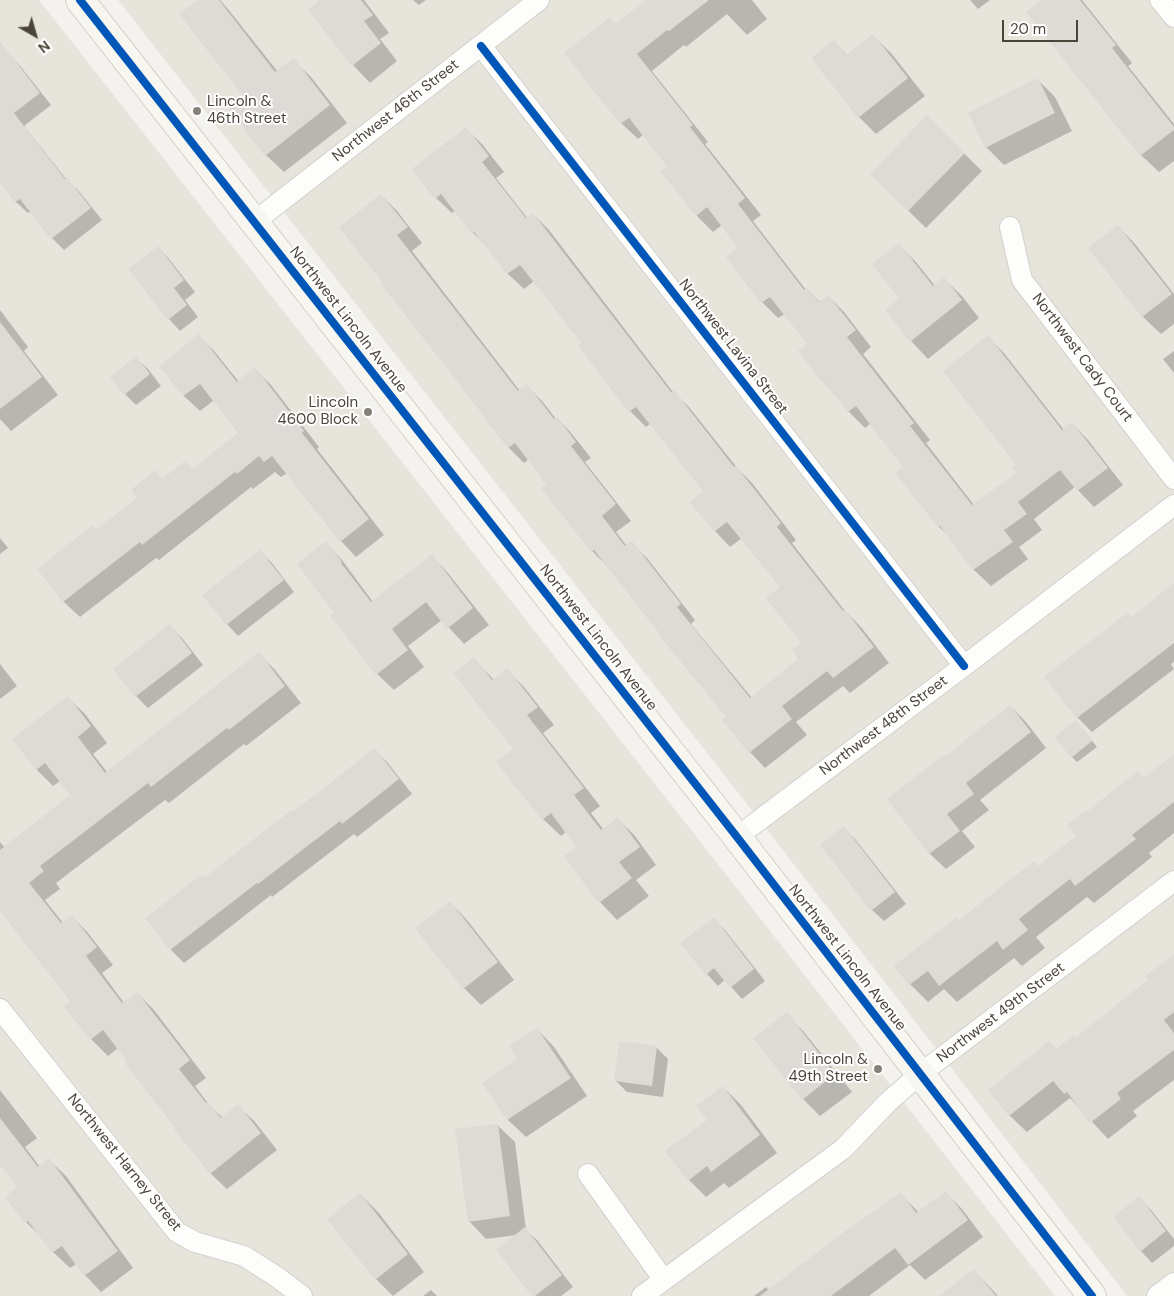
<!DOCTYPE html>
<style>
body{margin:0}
#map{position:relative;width:1174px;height:1296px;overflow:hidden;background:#f4f2ee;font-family:"DM Sans",sans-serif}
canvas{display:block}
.north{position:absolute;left:10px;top:10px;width:50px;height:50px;-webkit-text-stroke:4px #fff;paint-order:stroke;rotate:142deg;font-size:14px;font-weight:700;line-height:20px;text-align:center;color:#4b4439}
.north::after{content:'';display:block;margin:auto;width:18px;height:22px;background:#4b4439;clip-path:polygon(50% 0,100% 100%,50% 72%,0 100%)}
.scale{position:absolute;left:1002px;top:20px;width:76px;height:22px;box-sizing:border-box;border:2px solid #4b4439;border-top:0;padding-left:6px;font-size:15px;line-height:18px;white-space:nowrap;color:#4b4439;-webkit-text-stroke:4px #fff;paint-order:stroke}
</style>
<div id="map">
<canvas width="1174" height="1296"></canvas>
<div class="north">N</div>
<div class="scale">20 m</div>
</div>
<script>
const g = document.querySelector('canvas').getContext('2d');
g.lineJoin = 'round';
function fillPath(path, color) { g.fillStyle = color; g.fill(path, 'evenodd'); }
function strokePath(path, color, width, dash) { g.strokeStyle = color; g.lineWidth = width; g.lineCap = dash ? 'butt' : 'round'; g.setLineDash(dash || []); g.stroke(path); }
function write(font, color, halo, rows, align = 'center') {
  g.font = font + ' "DM Sans",sans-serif'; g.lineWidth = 4; g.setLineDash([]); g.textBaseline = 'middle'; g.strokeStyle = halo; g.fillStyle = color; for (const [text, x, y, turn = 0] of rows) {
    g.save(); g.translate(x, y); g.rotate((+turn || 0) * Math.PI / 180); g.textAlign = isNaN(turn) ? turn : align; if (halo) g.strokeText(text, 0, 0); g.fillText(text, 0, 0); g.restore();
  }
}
fillPath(new Path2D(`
 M 0,0 L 39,0 L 721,868 L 1055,1296 L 0,1296 Z
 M 118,0 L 1174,0 L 1174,1296 L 1127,1296 L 772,836 Z`), '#e7e4dc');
fillPath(new Path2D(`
 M 200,0 L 220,0 L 228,9 L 278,72 L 293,60 L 311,77 L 347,123 L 284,172 L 266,155 L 246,97 Z
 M 322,0 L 364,0 L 389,33 L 380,39 L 397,61 L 370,83 L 353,65 Z
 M 413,0 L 426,0 L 419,5 Z
 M 648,0 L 752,0 L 767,19 L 747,35 L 727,14 L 686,47 L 684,45 L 652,71 L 708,142 L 705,144 L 761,215 L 753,221 L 806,290 L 807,289 L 820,302 L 828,296 L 844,312 L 871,347 L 863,354 L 930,440 L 926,443 L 974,505 L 1018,473 L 1018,465 L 988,337 L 1004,353 L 1064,430 L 1072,423 L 1088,440 L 1123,485 L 1094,507 L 1075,487 L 1034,519 L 1042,530 L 1019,547 L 1028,559 L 991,586 L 974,570 L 953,540 L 939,527 L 897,473 L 904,467 L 870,424 L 865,428 L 849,412 L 799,351 L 808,344 L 785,314 L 778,318 L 762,302 L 740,248 L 722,225 L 713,232 L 697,216 L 662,171 L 669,166 L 644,134 L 638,139 L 621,123 L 566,53 L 616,25 Z
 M 970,0 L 990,0 L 978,9 Z
 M 1044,0 L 1082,0 L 1132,63 L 1128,66 L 1174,124 L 1174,161 L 1159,172 L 1141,155 L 1028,12 Z
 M 873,36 L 891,53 L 925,96 L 876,134 L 859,117 L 834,42 L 848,56 Z
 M 10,55 L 21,67 L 51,105 L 24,126 L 66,179 L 78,190 L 102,220 L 64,250 L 52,238 L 31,211 L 28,213 L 16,202 L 0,181 L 0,63 Z
 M 1038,80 L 1055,97 L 1072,131 L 1004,165 L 986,147 Z
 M 927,117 L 982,171 L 926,228 L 871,174 Z
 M 466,129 L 482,144 L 504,172 L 496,178 L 528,219 L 533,214 L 549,230 L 673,392 L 689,407 L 738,469 L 752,483 L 796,540 L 792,543 L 845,611 L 861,627 L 889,663 L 850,693 L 843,686 L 796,722 L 807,735 L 765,768 L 750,752 L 728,718 L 607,566 L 592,551 L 548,484 L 529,459 L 524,463 L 508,447 L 384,283 L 381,195 L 397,211 L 422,243 L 412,251 L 520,391 L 527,386 L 542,401 L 556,419 L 557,418 L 572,434 L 591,458 L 585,462 L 631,521 L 616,532 L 627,546 L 631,543 L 647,558 L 695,620 L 691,624 L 752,698 L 800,660 L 803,644 L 781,588 L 742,538 L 730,547 L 715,531 L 705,492 L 651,423 L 646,427 L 630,411 L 580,347 L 583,344 L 534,281 L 524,289 L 508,274 L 489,248 L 473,233 L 455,211 L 452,213 L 436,198 Z
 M 1118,226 L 1135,244 L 1174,294 L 1174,324 L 1161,334 L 1143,317 L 1090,248 Z
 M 899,245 L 916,262 L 935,286 L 944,279 L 962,296 L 979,318 L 928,359 L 911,341 L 901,299 Z
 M 158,247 L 169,259 L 195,292 L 185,300 L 198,317 L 180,331 L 169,319 Z
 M 0,310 L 28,347 L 24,351 L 58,395 L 11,431 L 0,419 Z
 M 199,336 L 215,352 L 239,382 L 255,369 L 271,385 L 319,447 L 317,449 L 384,535 L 356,557 L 341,541 L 287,473 L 281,477 L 275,472 L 253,489 L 251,487 L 159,560 L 156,558 L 80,617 L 64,602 L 39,569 L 97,531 L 163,480 L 193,470 L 240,433 L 214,400 L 200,411 L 184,396 L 161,366 Z
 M 1174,351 L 1174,373 L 1163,359 Z
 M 136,358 L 148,369 L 161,386 L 136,405 L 125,394 Z
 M 0,538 L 8,548 L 0,554 Z
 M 326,543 L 342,560 L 373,602 L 432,556 L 448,573 L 489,625 L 464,644 L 442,620 L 408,646 L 424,667 L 394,690 L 377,674 L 336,613 Z
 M 260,551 L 272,563 L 294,592 L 238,636 L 227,624 Z
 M 1174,585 L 1174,662 L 1171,664 L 1174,669 L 1092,732 L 1077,717 L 1128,614 L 1132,618 Z
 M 170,626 L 182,638 L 203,665 L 148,708 L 136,696 L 115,669 Z
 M 259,654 L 275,670 L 301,703 L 246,746 L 244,744 L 169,803 L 165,800 L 56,883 L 60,889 L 45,900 L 63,923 L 72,916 L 88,933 L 113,965 L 102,973 L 124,1003 L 137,993 L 154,1010 L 206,1078 L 195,1086 L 210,1106 L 223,1118 L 238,1106 L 255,1122 L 277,1150 L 227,1189 L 210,1173 L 118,1048 L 108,1056 L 91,1039 L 65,1007 L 72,1001 L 0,909 L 0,842 L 5,848 L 72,795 L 60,781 L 53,786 L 37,770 L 14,740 L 68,698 L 85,714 L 107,743 L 93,754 L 107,772 Z
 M 474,659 L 494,680 L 507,670 L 524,687 L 554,725 L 543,733 L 600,806 L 591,813 L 603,829 L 618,819 L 635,836 L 656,865 L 636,880 L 649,896 L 617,920 L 600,902 L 578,848 L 566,832 L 561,836 L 543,819 L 514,749 Z
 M 0,664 L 17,686 L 0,699 Z
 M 1010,706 L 1026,722 L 1046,748 L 980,800 L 989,810 L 962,831 L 975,847 L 946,869 L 930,854 L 888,799 L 945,758 Z
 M 1081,727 L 1097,747 L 1077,762 L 1072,757 Z
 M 375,750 L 388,763 L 412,794 L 357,837 L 354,834 L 272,897 L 271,895 L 184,963 L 171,950 L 147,919 L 205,878 L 293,813 Z
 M 1174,756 L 1174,833 L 1149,853 L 1152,857 L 1094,903 L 1087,897 L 1036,937 L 1045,948 L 1022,966 L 1014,958 L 957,1002 L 944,989 L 928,1002 L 910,984 L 896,966 L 959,921 L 1038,867 L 1078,836 L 1085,815 L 1144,779 Z
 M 844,828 L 855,839 L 906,904 L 884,921 L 872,910 Z
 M 450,902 L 467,920 L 514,980 L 481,1005 L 464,988 Z
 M 713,918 L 725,930 L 765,981 L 742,999 L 725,980 L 718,986 L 707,974 Z
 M 1174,956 L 1174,1080 L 1133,1111 L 1137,1116 L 1108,1139 L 1070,1098 L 1027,1132 L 1009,1115 L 1057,1050 L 1076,1038 L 1150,980 Z
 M 786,1014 L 804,1032 L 852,1092 L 820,1116 L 803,1099 Z
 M 537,1029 L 554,1047 L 587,1096 L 526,1137 L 508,1120 L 484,1083 L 519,1059 Z
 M 656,1047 L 668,1059 L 663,1097 L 627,1092 L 615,1080 Z
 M 723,1087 L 741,1105 L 777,1153 L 729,1188 L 724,1183 L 706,1197 L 689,1180 L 709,1120 Z
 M 0,1090 L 37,1138 L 25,1147 L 40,1167 L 49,1160 L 66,1176 L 133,1268 L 101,1292 L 85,1275 L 76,1264 L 70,1268 L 53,1252 L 43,1239 L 26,1222 L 7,1197 L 19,1188 L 2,1165 L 0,1166 Z
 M 497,1125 L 515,1142 L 526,1230 L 537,1240 L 573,1287 L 561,1296 L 533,1296 L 517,1235 L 486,1239 L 469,1221 Z
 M 900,1193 L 919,1213 L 946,1193 L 962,1209 L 983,1237 L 925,1280 L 910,1265 L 869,1296 L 754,1296 L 766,1287 L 769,1291 Z
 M 360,1194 L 378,1212 L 424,1272 L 393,1296 L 376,1279 Z
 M 1139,1198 L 1151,1210 L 1174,1239 L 1174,1246 L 1152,1263 L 1141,1251 Z
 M 974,1270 L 998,1296 L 947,1296 Z
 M 431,1290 L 437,1296 L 423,1296 Z`), '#0003');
fillPath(new Path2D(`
 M 198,0 L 219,0 L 275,72 L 294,58 L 330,105 L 265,156 L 229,109 L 244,97 L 179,14 Z
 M 320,0 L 361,0 L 373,15 L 364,21 L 381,43 L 352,66 L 308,10 Z
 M 646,0 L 709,0 L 669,31 L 667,30 L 637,54 L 693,125 L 690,127 L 745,198 L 738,204 L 804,290 L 807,288 L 819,302 L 828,295 L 856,330 L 847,337 L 914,423 L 910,426 L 972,505 L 1016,473 L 1012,468 L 1016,465 L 943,371 L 988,335 L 1062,430 L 1072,422 L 1108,468 L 1077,491 L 1060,470 L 1018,502 L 1027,514 L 1004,530 L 1013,542 L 973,570 L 940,526 L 938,527 L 895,473 L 903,467 L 856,406 L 848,412 L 823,380 L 822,382 L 798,351 L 807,344 L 770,297 L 761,303 L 726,257 L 738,248 L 707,207 L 696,216 L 660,171 L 667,166 L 629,118 L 620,124 L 564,53 L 610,17 L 615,24 Z
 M 1042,0 L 1080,0 L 1116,45 L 1112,48 L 1174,127 L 1174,130 L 1140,156 L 1026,12 Z
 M 873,34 L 908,78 L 858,118 L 811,58 L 834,40 L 846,55 Z
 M 0,41 L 40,93 L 14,113 L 65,179 L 67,177 L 91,208 L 51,239 L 20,199 L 15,202 L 0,183 Z
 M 1038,78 L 1055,113 L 985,148 L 968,113 Z
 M 927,115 L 965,153 L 908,211 L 870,174 Z
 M 466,127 L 489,156 L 482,162 L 526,218 L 533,213 L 671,392 L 674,390 L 734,467 L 736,466 L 781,523 L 777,527 L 843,611 L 845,610 L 874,647 L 833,678 L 827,671 L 782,706 L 792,719 L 749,753 L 722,720 L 726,717 L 658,634 L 659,633 L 594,550 L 591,552 L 541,488 L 546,484 L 515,443 L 508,448 L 484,418 L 485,417 L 381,284 L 383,283 L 339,227 L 381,194 L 408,227 L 397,235 L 518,391 L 527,384 L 554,419 L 557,417 L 576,442 L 571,446 L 616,504 L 602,516 L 625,546 L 632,541 L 681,604 L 677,607 L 750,698 L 798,659 L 792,650 L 801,643 L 766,598 L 780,587 L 727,522 L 714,532 L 690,502 L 703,491 L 636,407 L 629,412 L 578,346 L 582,343 L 520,265 L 507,274 L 474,232 L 472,234 L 441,194 L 435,199 L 412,169 Z
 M 1118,225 L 1172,294 L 1142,317 L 1088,248 Z
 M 899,243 L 933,286 L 944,277 L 962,300 L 910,342 L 885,310 L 899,299 L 872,264 Z
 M 158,246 L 184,280 L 174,288 L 187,305 L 168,320 L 128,269 Z
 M 0,322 L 42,377 L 0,409 Z
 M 199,334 L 237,382 L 255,367 L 304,431 L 302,433 L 369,519 L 340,542 L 272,456 L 264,462 L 259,456 L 237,474 L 235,472 L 142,545 L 140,542 L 63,602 L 37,569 L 93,525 L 96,530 L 137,498 L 131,490 L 155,470 L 162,479 L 185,461 L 192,469 L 238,433 L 200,384 L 183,396 L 159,366 Z
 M 136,356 L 150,374 L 124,395 L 110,377 Z
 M 326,541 L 342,562 L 341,563 L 371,602 L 432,554 L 473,608 L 447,629 L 426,602 L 392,629 L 408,650 L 376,675 L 330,616 L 334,613 L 297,564 Z
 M 260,550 L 284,580 L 226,625 L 202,595 Z
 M 1174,583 L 1174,643 L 1077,718 L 1044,677 L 1128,612 L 1131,617 Z
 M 170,624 L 192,653 L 135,697 L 113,669 Z
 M 259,652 L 285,686 L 229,730 L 227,728 L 151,787 L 148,783 L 40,866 L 44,871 L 29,883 L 61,923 L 72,915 L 97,947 L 86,956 L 122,1003 L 137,992 L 190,1060 L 179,1069 L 206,1103 L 208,1102 L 221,1118 L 238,1104 L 261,1133 L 210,1174 L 174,1129 L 175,1128 L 125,1063 L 127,1061 L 103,1030 L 90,1040 L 64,1006 L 70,1001 L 0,911 L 0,850 L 70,795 L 45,763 L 36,770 L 12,739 L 68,696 L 91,726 L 78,737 L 105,773 Z
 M 474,657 L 492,680 L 507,668 L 538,707 L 527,715 L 584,788 L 574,795 L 601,830 L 618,817 L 640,847 L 619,862 L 632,878 L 599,903 L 564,856 L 576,847 L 551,813 L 542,820 L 496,762 L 513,749 L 453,673 Z
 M 1010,705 L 1031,732 L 966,783 L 974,794 L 947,814 L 960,831 L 929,854 L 887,799 L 944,755 L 945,756 Z
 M 1076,720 L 1092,741 L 1071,758 L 1055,737 Z
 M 375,748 L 399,779 L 342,824 L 340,821 L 258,884 L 257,883 L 170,950 L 145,918 L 202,874 L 205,877 L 292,810 L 293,812 Z
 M 1174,754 L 1174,802 L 1132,835 L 1136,839 L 1075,886 L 1070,879 L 1019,919 L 1028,930 L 1003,950 L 997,941 L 939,986 L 928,971 L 909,985 L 894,966 L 957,917 L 959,920 L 1034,861 L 1038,866 L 1076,836 L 1067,825 L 1084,812 L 1085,813 L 1138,771 L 1144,778 Z
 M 844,826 L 895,892 L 871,911 L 820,845 Z
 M 450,901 L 498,962 L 463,989 L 415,928 Z
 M 714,917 L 754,969 L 730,988 L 714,968 L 706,975 L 680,943 Z
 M 1174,954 L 1174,1012 L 1164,1020 L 1174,1033 L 1174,1050 L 1117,1093 L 1121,1099 L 1090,1123 L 1067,1092 L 1064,1094 L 1053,1081 L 1009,1116 L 988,1090 L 1049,1041 L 1056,1049 L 1074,1035 L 1076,1037 L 1148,980 L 1145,976 Z
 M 787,1012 L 835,1074 L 802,1100 L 753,1038 Z
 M 537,1028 L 571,1078 L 507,1120 L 482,1083 L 517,1059 L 509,1046 Z
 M 619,1041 L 657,1046 L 652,1086 L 614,1081 Z
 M 723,1086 L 760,1135 L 711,1172 L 707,1166 L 688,1181 L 665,1151 L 707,1120 L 696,1106 Z
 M 0,1118 L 38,1167 L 49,1158 L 118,1251 L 84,1276 L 62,1246 L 52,1253 L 28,1221 L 25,1223 L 5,1197 L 17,1187 L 0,1165 Z
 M 498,1124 L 510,1216 L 468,1222 L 455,1129 Z
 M 946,1191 L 968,1220 L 908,1265 L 895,1248 L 831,1296 L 760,1296 L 847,1230 L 901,1192 L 916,1213 Z
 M 360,1193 L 408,1254 L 375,1280 L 327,1219 Z
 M 1139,1196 L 1166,1231 L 1140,1252 L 1113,1217 Z
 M 525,1227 L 562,1275 L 535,1296 L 532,1296 L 496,1250 Z
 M 974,1269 L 996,1296 L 939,1296 Z`), '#dedbd6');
const street = new Path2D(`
 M 1160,0 L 1174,17
 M 481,46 L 964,666
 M 254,222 L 539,0
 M 1010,227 L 1022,280 L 1174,479
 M 737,837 L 964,666 L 1174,505
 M 0,1009 L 177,1232 L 195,1242 L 244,1256 L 277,1277 L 302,1296
 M 588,1174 L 664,1280
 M 642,1296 L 843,1149 L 888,1102 L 920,1074 L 1174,881
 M 1157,1296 L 1174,1283`);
const secondary = new Path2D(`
 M 80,0 L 737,837 L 1092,1296`);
strokePath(street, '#d2d0cb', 22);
strokePath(secondary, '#d3cfc5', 30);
strokePath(street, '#fdfdfc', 20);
strokePath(secondary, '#f7f6f1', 28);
strokePath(new Path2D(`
 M 80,0 L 737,837 L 1092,1296
 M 481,46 L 964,666`), '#0057b8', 8);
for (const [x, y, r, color] of [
 [197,111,5,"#868178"],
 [368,412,5,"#868178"],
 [878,1069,5,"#868178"]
]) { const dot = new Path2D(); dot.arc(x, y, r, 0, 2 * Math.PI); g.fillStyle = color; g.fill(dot); strokePath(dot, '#fff', 2); }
write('15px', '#4b4439', '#fff', [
 ["Lincoln &",207,102,"left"],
 ["46th Street",207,119,"left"],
 ["Lincoln",358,403],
 ["4600 Block",358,420],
 ["Lincoln &",868,1060],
 ["49th Street",868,1077]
], 'right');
write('15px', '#4b4439', '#fff', [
 ["Northwest 46th Street",396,111,-38],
 ["Northwest Lincoln Avenue",348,320,52],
 ["Northwest Lavina Street",733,347,52],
 ["Northwest Cady Court",1082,358,53],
 ["Northwest Lincoln Avenue",598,638,52],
 ["Northwest 48th Street",884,726,-37],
 ["Northwest Lincoln Avenue",847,958,52],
 ["Northwest 49th Street",1001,1013,-37],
 ["Northwest Harney Street",124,1163,51]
]);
</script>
